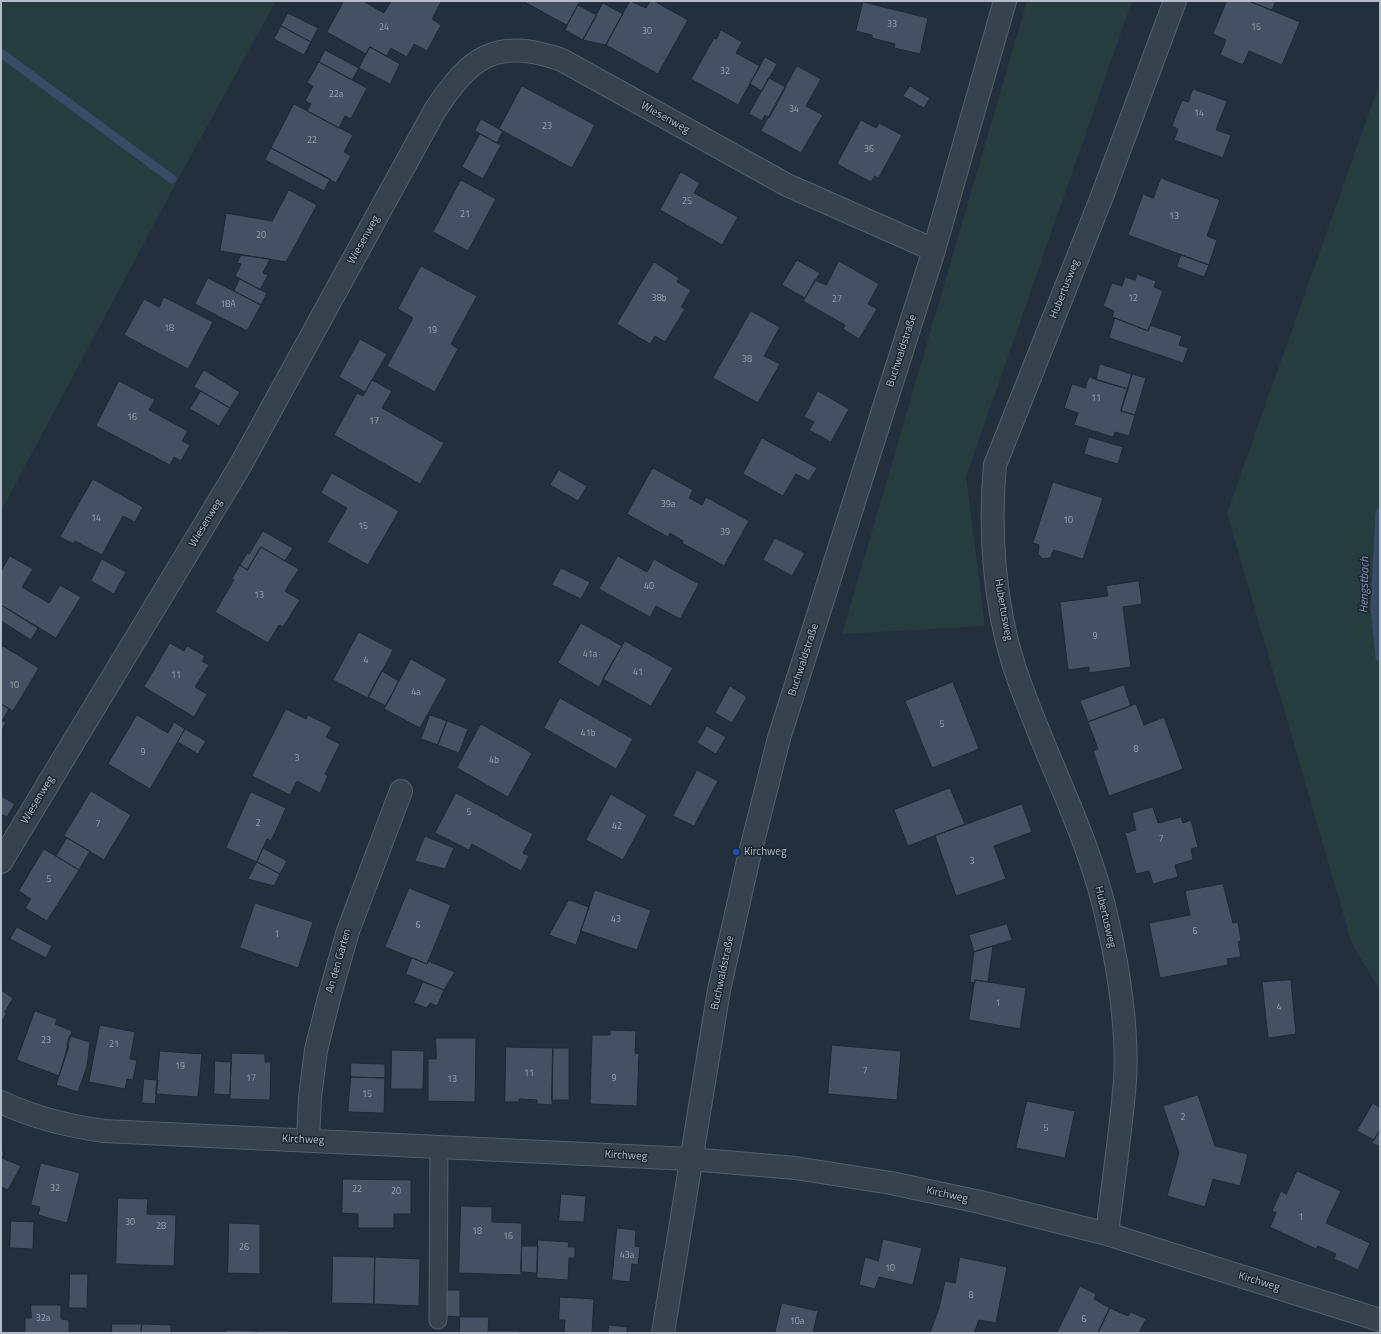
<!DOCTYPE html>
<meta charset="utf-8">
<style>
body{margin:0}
#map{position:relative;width:1381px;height:1334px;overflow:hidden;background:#242f3e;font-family:"Titillium Web",sans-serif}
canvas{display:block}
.frame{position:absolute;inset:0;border:2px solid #b4bcc9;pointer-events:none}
</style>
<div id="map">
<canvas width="1381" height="1334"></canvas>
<div class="frame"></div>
</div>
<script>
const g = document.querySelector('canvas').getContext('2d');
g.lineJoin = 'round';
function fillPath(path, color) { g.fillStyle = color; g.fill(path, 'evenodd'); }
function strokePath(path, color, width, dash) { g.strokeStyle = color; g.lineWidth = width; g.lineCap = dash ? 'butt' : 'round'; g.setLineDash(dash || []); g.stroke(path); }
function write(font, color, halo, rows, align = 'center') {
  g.font = font + ' "Titillium Web",sans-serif'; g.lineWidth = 3; g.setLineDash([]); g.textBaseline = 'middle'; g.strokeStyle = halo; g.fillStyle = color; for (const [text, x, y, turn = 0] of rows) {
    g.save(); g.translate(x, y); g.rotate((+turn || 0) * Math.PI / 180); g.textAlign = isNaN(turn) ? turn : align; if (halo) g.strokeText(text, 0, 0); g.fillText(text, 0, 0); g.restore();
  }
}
fillPath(new Path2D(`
 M 1,1 L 276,1 L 177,181 L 1,52 Z
 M 1027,1 L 1132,1 L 966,477 L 985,626 L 842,634 Z
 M 1,54 L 176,183 L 1,511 Z
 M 1380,82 L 1380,990 L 1352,944 L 1227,513 Z`), '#263c3f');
strokePath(new Path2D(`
 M 1,53 L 172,179
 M 1380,513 L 1375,608 L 1380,657`), '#394c67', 9);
const building = new Path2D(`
 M 344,1 L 363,1 L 384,13 L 391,1 L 439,1 L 441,2 L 432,19 L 441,25 L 427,51 L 414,44 L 407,57 L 391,48 L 387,56 L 370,47 L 366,54 L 327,32 Z
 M 523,1 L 580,1 L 567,25 Z
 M 630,1 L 646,8 L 650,1 L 654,1 L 688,20 L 658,74 L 606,45 Z
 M 1227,1 L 1249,1 L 1300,22 L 1282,65 L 1249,51 L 1243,65 L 1220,55 L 1226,40 L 1213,34 Z
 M 1249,1 L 1276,1 L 1272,10 Z
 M 863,2 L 928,18 L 920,54 L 894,48 L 895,44 L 872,38 L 872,35 L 856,31 Z
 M 603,3 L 623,14 L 606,45 L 583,40 Z
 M 578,5 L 597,15 L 583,40 L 565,30 Z
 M 288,13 L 318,28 L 311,42 L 281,26 Z
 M 281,26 L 311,42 L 304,55 L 274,39 Z
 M 721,30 L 742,42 L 736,53 L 760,66 L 738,105 L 691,79 L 714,38 L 716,39 Z
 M 370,47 L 400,64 L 390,84 L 359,68 Z
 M 325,50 L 359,68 L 352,80 L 319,62 Z
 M 765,57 L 777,64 L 762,91 L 750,84 Z
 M 319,62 L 367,88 L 351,119 L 345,116 L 339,128 L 307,111 L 311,104 L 305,101 L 313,86 L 307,83 Z
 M 797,66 L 821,79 L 806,106 L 823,115 L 801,153 L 761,131 Z
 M 769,78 L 786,87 L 769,118 L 765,115 L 762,121 L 749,114 Z
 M 522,86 L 595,125 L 572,168 L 499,129 Z
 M 910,86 L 930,98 L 924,108 L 903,96 Z
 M 1193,89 L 1227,101 L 1216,130 L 1231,135 L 1223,158 L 1174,140 L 1178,129 L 1172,126 L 1182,100 L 1188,102 Z
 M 294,104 L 353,135 L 344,152 L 351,156 L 336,183 L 271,148 Z
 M 481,119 L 503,131 L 497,143 L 475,131 Z
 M 861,120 L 876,128 L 879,123 L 902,135 L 878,179 L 875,176 L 871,182 L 837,164 Z
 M 480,134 L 501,145 L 483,179 L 462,167 Z
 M 271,148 L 330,179 L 324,191 L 265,160 Z
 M 681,172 L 700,183 L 694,193 L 738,217 L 722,245 L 660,210 Z
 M 1161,178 L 1220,200 L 1207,236 L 1217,240 L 1209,265 L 1128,235 L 1143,194 L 1153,198 Z
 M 461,180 L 496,199 L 468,251 L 433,232 Z
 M 289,190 L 317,205 L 286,262 L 220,251 L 226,213 L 272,221 Z
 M 241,255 L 270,259 L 263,273 L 268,275 L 260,290 L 235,276 L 241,264 L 237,263 Z
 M 1181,255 L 1209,265 L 1204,277 L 1177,267 Z
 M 797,260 L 820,273 L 805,298 L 782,285 Z
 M 839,261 L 879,284 L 868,304 L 877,309 L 859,339 L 843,329 L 845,325 L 803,301 L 815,280 L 826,285 Z
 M 654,262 L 679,278 L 677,282 L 691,290 L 681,307 L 685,309 L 665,342 L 655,336 L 650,344 L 617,324 Z
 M 421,266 L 477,296 L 451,344 L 458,349 L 435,392 L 387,366 L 413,318 L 398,309 Z
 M 1137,274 L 1156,281 L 1154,287 L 1163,291 L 1148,331 L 1112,317 L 1114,311 L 1103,306 L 1112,283 L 1122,286 L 1125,277 L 1135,280 Z
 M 208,278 L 261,305 L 247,331 L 195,304 Z
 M 240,279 L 267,293 L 261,305 L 234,291 Z
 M 164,297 L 213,322 L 188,369 L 124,335 L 144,299 L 159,307 Z
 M 751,311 L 780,327 L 764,356 L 780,364 L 758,403 L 713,378 Z
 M 1115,318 L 1148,331 L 1150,325 L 1182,336 L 1179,345 L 1188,348 L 1183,363 L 1109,338 Z
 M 360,339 L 387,354 L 365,392 L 339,377 Z
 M 1100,364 L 1132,374 L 1128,389 L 1096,380 Z
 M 204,370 L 240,392 L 230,408 L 194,387 Z
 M 1132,374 L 1146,378 L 1135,415 L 1121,411 Z
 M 1089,377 L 1128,389 L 1121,411 L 1135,415 L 1129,436 L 1115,432 L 1113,437 L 1074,425 L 1078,413 L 1064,408 L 1072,384 L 1085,388 Z
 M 372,380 L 392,391 L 382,408 L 444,443 L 420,484 L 334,435 L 357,393 L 363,396 Z
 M 119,381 L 155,400 L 149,410 L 188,431 L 182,441 L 190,445 L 181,461 L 174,457 L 170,465 L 96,426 Z
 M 201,391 L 230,408 L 219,426 L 190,409 Z
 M 818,391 L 849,409 L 831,442 L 809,430 L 814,422 L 804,417 Z
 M 1089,437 L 1123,447 L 1118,464 L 1084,454 Z
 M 762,438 L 817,468 L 809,481 L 796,474 L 783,496 L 743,474 Z
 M 653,468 L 693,490 L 689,498 L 702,505 L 706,497 L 749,521 L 724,566 L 682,543 L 683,541 L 670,533 L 668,537 L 627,514 Z
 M 559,470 L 587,486 L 578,501 L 550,485 Z
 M 332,473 L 399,511 L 368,565 L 327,542 L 347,508 L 321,493 Z
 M 93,479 L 143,507 L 135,522 L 123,516 L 102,555 L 75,541 L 74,544 L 60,537 Z
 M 1053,482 L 1103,498 L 1083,559 L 1054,550 L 1050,558 L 1043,559 L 1038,554 L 1039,545 L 1033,543 Z
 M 263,531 L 293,548 L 285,561 L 261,547 L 247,570 L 240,565 L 247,553 L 249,554 Z
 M 775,538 L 805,553 L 792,576 L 763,560 Z
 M 261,547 L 299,569 L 285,591 L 300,600 L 283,627 L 279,625 L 268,643 L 215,612 L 234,580 L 232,578 L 240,565 L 247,570 Z
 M 10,556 L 33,569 L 22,587 L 49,603 L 60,585 L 81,597 L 56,638 L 1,605 L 1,571 Z
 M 618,556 L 647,572 L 654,559 L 699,584 L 680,619 L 656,606 L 650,617 L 599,589 Z
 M 102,559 L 126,572 L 114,594 L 91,581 Z
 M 561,568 L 590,582 L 581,599 L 552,585 Z
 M 1139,581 L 1142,604 L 1123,607 L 1131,667 L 1089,673 L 1089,667 L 1068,670 L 1060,602 L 1108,596 L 1106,586 Z
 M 1,605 L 38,628 L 31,640 L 1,621 Z
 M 581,623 L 622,646 L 599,687 L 558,663 Z
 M 359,632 L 393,650 L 368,698 L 333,680 Z
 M 625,641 L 673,668 L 651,706 L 603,679 Z
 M 170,643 L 184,651 L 187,646 L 205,656 L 202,661 L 209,665 L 195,687 L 207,694 L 194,717 L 144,687 Z
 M 3,646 L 39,668 L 13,711 L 1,704 L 1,650 Z
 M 411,659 L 447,679 L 420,728 L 384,709 Z
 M 382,671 L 399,681 L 386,706 L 368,697 Z
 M 953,682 L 979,749 L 932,768 L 905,701 Z
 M 1124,685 L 1131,706 L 1088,722 L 1080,701 Z
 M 730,686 L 747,697 L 732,723 L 715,713 Z
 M 560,698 L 633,739 L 616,769 L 544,728 Z
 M 1,704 L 9,709 L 2,721 L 1,720 Z
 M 1136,704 L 1144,725 L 1164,717 L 1183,769 L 1109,796 L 1093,751 L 1098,749 L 1088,722 Z
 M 286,709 L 306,719 L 308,715 L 332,727 L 326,737 L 340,744 L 325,774 L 328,776 L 320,793 L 297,781 L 290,795 L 252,776 Z
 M 137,715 L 168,733 L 174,722 L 185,729 L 150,789 L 108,764 Z
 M 430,715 L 447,721 L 438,745 L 421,739 Z
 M 1,720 L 6,723 L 1,731 Z
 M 447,721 L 468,729 L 459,753 L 438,745 Z
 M 481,724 L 532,753 L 508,797 L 457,768 Z
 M 707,726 L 726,737 L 716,754 L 697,743 Z
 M 185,729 L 206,741 L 198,754 L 178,742 Z
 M 697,770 L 718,781 L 694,826 L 673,816 Z
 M 950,788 L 965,824 L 908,846 L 894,810 Z
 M 91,791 L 131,815 L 104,860 L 64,836 Z
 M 251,792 L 286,808 L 271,841 L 267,839 L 257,862 L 226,848 Z
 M 456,793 L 533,834 L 523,853 L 529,856 L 521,871 L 472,844 L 469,850 L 435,833 Z
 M 611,794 L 647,815 L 623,860 L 586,840 Z
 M 1,796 L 15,804 L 7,817 L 1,814 Z
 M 1022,804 L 1032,832 L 994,846 L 1006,879 L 956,896 L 935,836 Z
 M 1153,807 L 1158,823 L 1181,817 L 1183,823 L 1191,820 L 1198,847 L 1191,849 L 1193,860 L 1175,865 L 1178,877 L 1153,884 L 1149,871 L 1136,874 L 1125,833 L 1136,830 L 1132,813 Z
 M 425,836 L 454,848 L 445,869 L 415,861 Z
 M 67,838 L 90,851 L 79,870 L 56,856 Z
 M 263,848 L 287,861 L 280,874 L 257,862 Z
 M 44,849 L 79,870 L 47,921 L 25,908 L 31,899 L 19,891 Z
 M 257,862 L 280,874 L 274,886 L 248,879 Z
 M 1223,884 L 1233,923 L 1238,922 L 1241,941 L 1238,942 L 1241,957 L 1227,959 L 1228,965 L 1160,978 L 1149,923 L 1190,915 L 1185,891 Z
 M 409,888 L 451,905 L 427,964 L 385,947 Z
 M 595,890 L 651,910 L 637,950 L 581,931 Z
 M 569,900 L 589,907 L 576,945 L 549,935 Z
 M 255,903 L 313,922 L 298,968 L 240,948 Z
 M 1007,924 L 1012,940 L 974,952 L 969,935 Z
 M 17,927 L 52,946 L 46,958 L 10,939 Z
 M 993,946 L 988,982 L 975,980 L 975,983 L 970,982 L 974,952 Z
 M 412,958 L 427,964 L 428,961 L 455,972 L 444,990 L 406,974 Z
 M 975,980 L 1026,988 L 1020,1029 L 969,1020 Z
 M 1291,980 L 1296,1034 L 1268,1038 L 1262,982 Z
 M 423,982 L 444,990 L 437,1006 L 430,1003 L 427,1008 L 414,1003 Z
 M 1,990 L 13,998 L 5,1012 L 7,1013 L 1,1023 Z
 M 35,1011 L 57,1019 L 55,1024 L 72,1031 L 59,1076 L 17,1060 Z
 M 100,1025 L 135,1032 L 130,1059 L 137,1060 L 133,1080 L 127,1079 L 125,1089 L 89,1082 Z
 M 610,1030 L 636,1031 L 635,1053 L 639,1054 L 637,1106 L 590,1104 L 592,1035 L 610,1035 Z
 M 70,1036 L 90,1042 L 87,1066 L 78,1092 L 56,1085 L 69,1046 L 67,1045 Z
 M 436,1038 L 476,1038 L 475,1102 L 428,1101 L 428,1059 L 436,1059 Z
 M 832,1045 L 901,1051 L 897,1100 L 828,1094 Z
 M 506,1047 L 553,1048 L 552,1105 L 537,1104 L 537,1100 L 519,1099 L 519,1102 L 505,1102 Z
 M 553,1048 L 569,1048 L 569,1100 L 552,1100 Z
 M 392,1050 L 424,1051 L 423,1089 L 391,1089 Z
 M 160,1051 L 202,1054 L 198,1097 L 156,1094 Z
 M 232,1053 L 265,1054 L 265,1062 L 271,1062 L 270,1100 L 230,1099 Z
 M 215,1061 L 231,1062 L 230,1095 L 214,1094 Z
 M 351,1063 L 385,1064 L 385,1078 L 351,1077 Z
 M 351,1077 L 385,1078 L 384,1113 L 348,1112 Z
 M 144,1079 L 158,1080 L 155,1104 L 142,1103 Z
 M 1198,1095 L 1215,1146 L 1248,1154 L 1240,1186 L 1213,1179 L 1205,1207 L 1167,1196 L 1179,1153 L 1163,1106 Z
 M 1027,1101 L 1075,1111 L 1065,1158 L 1016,1148 Z
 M 1373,1103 L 1380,1108 L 1380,1130 L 1374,1140 L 1357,1131 Z
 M 1380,1130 L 1380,1147 L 1372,1143 Z
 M 1,1151 L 4,1152 L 1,1160 Z
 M 2,1158 L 21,1166 L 8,1190 L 1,1187 Z
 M 41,1163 L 80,1173 L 67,1223 L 38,1215 L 40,1207 L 31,1205 Z
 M 1297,1171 L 1341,1191 L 1326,1223 L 1370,1243 L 1358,1270 L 1334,1259 L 1336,1254 L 1318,1246 L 1316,1249 L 1270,1227 L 1276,1213 L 1272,1211 L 1281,1191 L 1286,1194 Z
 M 343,1179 L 411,1180 L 411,1214 L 394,1214 L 394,1228 L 358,1228 L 358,1214 L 342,1213 Z
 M 561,1194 L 586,1196 L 584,1222 L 559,1221 Z
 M 118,1198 L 148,1199 L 147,1214 L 176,1215 L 174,1266 L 116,1264 Z
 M 461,1206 L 492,1207 L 492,1222 L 522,1223 L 521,1275 L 459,1273 Z
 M 11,1221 L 34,1222 L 33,1249 L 10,1248 Z
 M 229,1223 L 260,1224 L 260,1274 L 228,1273 Z
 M 617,1228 L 636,1230 L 635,1246 L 640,1247 L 638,1265 L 632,1264 L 630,1282 L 612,1280 Z
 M 883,1239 L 922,1248 L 913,1285 L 879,1277 L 875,1289 L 859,1285 L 865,1257 L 878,1261 Z
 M 538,1240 L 569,1242 L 568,1247 L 575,1247 L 575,1258 L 569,1258 L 568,1280 L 537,1278 Z
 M 522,1246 L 538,1246 L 537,1273 L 521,1272 Z
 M 333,1256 L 375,1257 L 374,1304 L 332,1303 Z
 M 375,1257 L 420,1259 L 419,1306 L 374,1304 Z
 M 960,1257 L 1007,1267 L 996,1323 L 979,1320 L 974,1333 L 930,1333 L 939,1308 L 945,1281 L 955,1283 Z
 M 70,1274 L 88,1274 L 87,1308 L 69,1308 Z
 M 1080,1286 L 1096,1294 L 1094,1299 L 1110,1308 L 1098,1333 L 1057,1333 Z
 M 446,1290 L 460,1290 L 460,1317 L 446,1316 Z
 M 560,1297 L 594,1299 L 592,1333 L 564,1333 L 565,1320 L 559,1320 Z
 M 782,1303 L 818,1311 L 813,1333 L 815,1333 L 775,1333 Z
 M 31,1305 L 61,1305 L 61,1319 L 69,1320 L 69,1333 L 25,1333 L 25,1318 L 31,1318 Z
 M 1110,1308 L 1128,1316 L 1131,1312 L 1146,1319 L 1139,1333 L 1098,1333 Z
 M 460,1317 L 489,1317 L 488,1331 L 519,1331 L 519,1333 L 460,1333 Z
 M 112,1324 L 142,1324 L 141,1333 L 112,1333 Z
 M 142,1324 L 171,1325 L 171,1333 L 141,1333 Z
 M 609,1325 L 627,1327 L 627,1333 L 608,1333 Z
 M 226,1330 L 257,1331 L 257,1333 L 226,1333 Z
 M 257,1331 L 288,1331 L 288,1333 L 257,1333 Z`);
fillPath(building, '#455162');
strokePath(building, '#1f2835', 1);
const lane = new Path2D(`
 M 438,1320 L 439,1146`);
const street = new Path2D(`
 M 1,862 L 240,466 L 434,112 C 470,56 496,37 562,60 L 787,185 L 934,250
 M 1,1102 C 34,1118 68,1126 104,1131 L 690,1159 L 795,1168 L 891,1183 L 980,1202 L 1107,1234 L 1380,1320
 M 308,1140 L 310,1097 L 316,1050 L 329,998 L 348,931 L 401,791
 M 1107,1234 C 1113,1183 1121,1131 1125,1080 C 1128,1032 1119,970 1108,923 C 1089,833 1042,752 1014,666 C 994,604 989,529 995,465 L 1101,199 L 1175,1
 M 663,1333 L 719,990 L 748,861 L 779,738 L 934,250 L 1005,1`);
strokePath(lane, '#565f6c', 19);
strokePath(street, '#565f6c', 24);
strokePath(lane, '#38414e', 17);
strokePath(street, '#38414e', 22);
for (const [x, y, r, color] of [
 [736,852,4,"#1a4fb4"]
]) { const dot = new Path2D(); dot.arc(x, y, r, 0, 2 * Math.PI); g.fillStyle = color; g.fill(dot); strokePath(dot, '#1d2633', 1.5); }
write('9px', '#98a1af', null, [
 ["33",892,25],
 ["24",384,28],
 ["15",1256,28],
 ["30",647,32],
 ["32",725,72],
 ["22a",336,95],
 ["34",794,110],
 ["14",1199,114],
 ["23",547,127],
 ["22",312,141],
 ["36",869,150],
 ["25",687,202],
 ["21",465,215],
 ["13",1174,217],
 ["20",261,236],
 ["38b",659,299],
 ["12",1133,299],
 ["27",837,300],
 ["18A",228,305],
 ["18",169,329],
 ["19",432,331],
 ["38",747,360],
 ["11",1096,399],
 ["16",132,418],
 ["17",374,422],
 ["39a",668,505],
 ["14",96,519],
 ["10",1068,521],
 ["15",363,527],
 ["39",725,533],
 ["40",649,587],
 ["13",259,596],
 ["9",1095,637],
 ["41a",590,655],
 ["4",366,661],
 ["41",638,673],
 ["11",176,676],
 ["10",14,686],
 ["4a",416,693],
 ["5",942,725],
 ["41b",588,734],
 ["8",1136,750],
 ["9",143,753],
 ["3",297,759],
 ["4b",494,761],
 ["5",469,813],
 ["2",258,824],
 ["7",98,825],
 ["42",617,827],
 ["7",1161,840],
 ["3",972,862],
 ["5",49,880],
 ["43",616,920],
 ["6",418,926],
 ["6",1195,932],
 ["1",277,935],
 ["1",998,1004],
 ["4",1279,1008],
 ["23",46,1041],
 ["21",114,1045],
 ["19",180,1067],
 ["7",865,1072],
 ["11",529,1074],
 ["17",251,1079],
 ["9",614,1079],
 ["13",452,1080],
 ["15",367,1095],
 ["2",1183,1118],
 ["5",1046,1129],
 ["32",55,1189],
 ["22",357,1190],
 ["20",396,1192],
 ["1",1301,1218],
 ["30",130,1223],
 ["28",161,1227],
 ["18",477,1232],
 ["16",508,1237],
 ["26",244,1248],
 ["43a",627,1256],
 ["10",890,1269],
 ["8",971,1296],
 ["32a",43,1319],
 ["6",1084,1320],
 ["10a",797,1322]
]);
write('11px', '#b4bcc9', '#1d2633', [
 ["Wiesenweg",665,118,29],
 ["Wiesenweg",364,240,-61],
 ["Hubertusweg",1065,289,-68],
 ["Buchwaldstraße",902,351,-72],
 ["Wiesenweg",206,523,-59],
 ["Hubertusweg",1003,610,80],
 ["Buchwaldstraße",804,660,-72],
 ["Wiesenweg",38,800,-59],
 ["Hubertusweg",1105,917,77],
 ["An den Gärten",339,961,-74],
 ["Buchwaldstraße",723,973,-78],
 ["Kirchweg",303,1140,2],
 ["Kirchweg",626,1156,3],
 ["Kirchweg",947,1195,12],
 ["Kirchweg",1259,1282,17]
]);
write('11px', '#b4bcc9', '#1d2633', [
 ["Kirchweg",744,852]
], 'left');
write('italic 12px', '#7c92b1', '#1d2633', [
 ["Hengstbach",1365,585,-89]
]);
</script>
